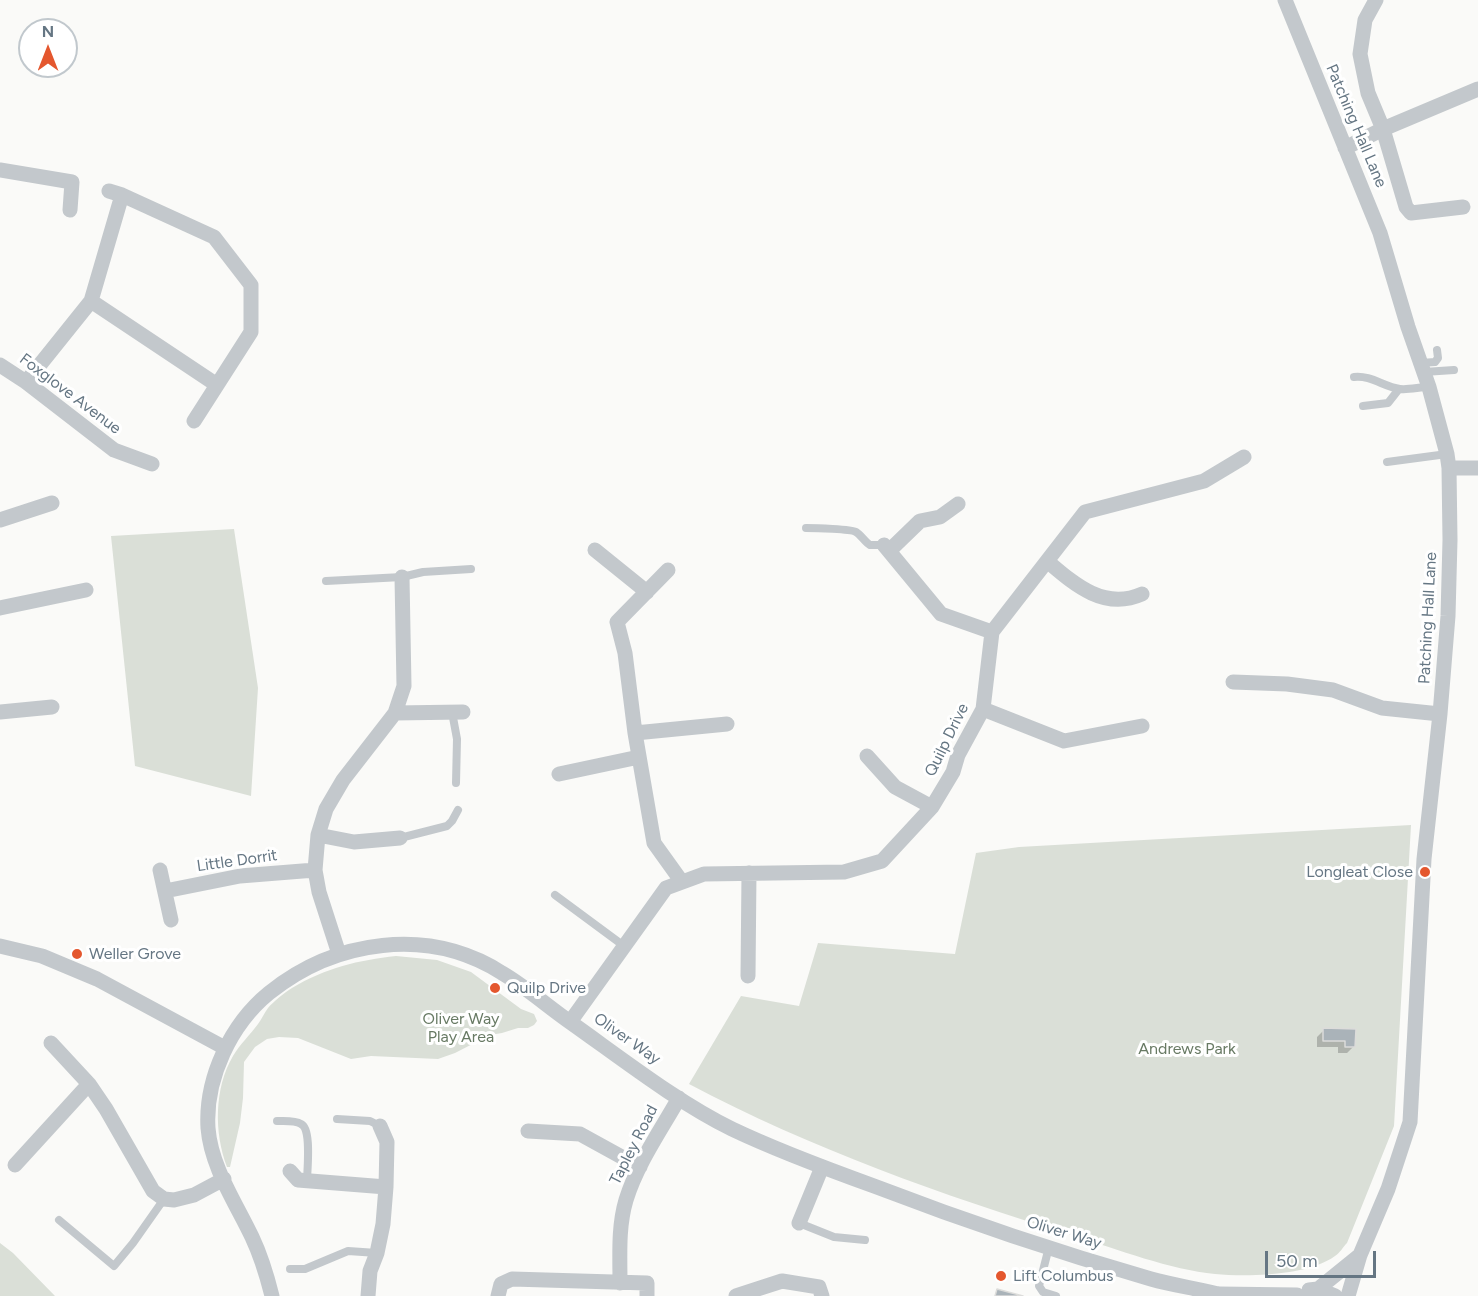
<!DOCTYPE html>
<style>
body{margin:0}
#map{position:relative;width:1478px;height:1296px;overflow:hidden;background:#fafaf8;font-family:Figtree,sans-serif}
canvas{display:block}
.north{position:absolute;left:18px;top:18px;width:60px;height:60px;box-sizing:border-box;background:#fff;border:2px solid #c1c8cd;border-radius:50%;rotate:0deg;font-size:16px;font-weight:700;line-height:24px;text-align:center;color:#657683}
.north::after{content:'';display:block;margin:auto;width:21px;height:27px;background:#e4572e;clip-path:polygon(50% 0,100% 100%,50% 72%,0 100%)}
.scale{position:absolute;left:1265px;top:1251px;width:111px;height:27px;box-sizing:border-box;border:3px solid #657683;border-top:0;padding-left:8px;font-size:18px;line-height:21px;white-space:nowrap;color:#657683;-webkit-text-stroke:4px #fff;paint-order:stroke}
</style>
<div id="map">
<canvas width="1478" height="1296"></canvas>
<div class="north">N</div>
<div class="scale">50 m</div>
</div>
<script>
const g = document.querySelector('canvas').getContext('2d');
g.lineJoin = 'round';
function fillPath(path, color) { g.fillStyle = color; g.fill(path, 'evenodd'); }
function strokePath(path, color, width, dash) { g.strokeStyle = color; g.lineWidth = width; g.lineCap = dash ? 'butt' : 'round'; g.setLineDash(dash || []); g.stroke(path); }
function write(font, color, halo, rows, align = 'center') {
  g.font = font + ' Figtree,sans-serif'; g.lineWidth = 6; g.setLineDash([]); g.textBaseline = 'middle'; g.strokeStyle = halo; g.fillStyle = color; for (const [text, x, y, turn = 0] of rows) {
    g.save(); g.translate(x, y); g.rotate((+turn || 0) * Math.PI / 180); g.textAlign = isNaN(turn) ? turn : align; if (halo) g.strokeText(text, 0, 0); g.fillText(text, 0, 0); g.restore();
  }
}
fillPath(new Path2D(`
 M 234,529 L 258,688 L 251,796 L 135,766 L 111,536 Z
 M 1411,825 L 1394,1126 L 1347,1243 C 1343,1247 1340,1253 1335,1256 C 1308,1276 1247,1277 1215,1274 C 1171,1270 1117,1249 1074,1236 C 942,1195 812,1149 689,1084 L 741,996 L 799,1006 L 818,943 L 955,954 L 976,853 L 1019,847 Z
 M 396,956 L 437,960 L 471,972 L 521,1009 L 534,1014 L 537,1021 L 534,1025 L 528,1028 L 518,1028 L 502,1033 L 490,1035 L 455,1053 L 438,1059 L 371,1056 L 351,1059 L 298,1038 L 279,1037 L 267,1039 L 255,1047 L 244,1062 L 243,1098 L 240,1123 L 230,1167 L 227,1167 C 214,1133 214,1088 233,1056 C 240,1044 250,1035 258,1024 C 262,1019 264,1013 268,1008 C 274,1001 284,993 292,988 C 325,968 359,960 396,956 Z
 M 0,1243 L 13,1253 L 55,1296 L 0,1296 Z`), '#dadfd7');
fillPath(new Path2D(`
 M 1324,1030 L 1354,1030 L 1354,1046 L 1347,1053 L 1338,1053 L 1338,1047 L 1317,1047 L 1317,1037 Z`), '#0003');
const building = new Path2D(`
 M 1323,1028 L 1356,1029 L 1355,1047 L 1345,1047 L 1345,1041 L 1323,1041 Z
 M 997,1289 L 1023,1296 L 995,1296 Z`);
fillPath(building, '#aab3b9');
strokePath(building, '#dcdcda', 1.5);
strokePath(new Path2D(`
 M 1421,363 L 1435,362 L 1438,358 L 1437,350
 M 1424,372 L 1454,370
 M 1354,377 C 1371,375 1384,387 1400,389 C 1409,390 1420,387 1429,387
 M 1363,406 L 1388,403 L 1399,389
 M 1387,462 L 1447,454
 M 806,528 C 815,528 851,529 856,532 C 861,535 865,542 870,545 L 884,545
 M 326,581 L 402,577 L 423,572 L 471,569
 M 452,712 L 457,739 L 456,783
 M 400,838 L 447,826 L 452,821 L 458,810
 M 555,895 L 624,946
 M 337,1119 L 370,1121 L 380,1126
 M 277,1121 C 284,1121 295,1120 301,1124 C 312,1129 307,1170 307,1182
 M 59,1220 L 114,1266 L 133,1243 L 164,1199
 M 799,1223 L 834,1237 L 865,1240
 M 1049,1247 L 1039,1286 L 1043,1292 L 1056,1296
 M 290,1269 L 305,1269 L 348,1251 L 377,1253`), '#c3c8cc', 8);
strokePath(new Path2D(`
 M 1285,0 L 1380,233 L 1408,327 L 1429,387 L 1447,454 L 1449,468 L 1450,540 L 1448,616 L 1440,714 L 1424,859 L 1410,1122 L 1388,1189 L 1360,1255 L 1348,1296
 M 1376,0 L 1365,20 L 1360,54 L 1368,93 L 1383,129 L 1406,207 L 1411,213 L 1463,207
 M 1345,148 L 1383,129 L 1478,89
 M 0,170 L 72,182 L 70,210
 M 109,191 L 122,195 L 214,237 L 251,285 L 251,332 L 194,421
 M 91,301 L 217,385
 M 0,365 L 26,382 L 114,450 L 152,464
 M 26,382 L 91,301 L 122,195
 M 1449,468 L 1478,468
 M 0,520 L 52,503
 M 884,545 L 941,614 L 992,632
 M 595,550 L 647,592
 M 889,551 L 920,521 L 940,517 L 958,504
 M 1047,561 C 1074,584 1104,611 1142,594
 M 668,570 L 617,622 L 625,653 L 635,733 L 654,843 L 682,882
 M 0,608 L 86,590
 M 1233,682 L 1287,684 L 1333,690 L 1382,708 L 1440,714
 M 983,709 L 1064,741 L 1142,726
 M 0,712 L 52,707
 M 395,713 L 463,712
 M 635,733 L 727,724
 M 867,756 L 895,787 L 932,807
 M 559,774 L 639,757
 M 318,835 L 354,842 L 400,838
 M 160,870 L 171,920
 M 165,891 L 240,876 L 315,870
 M 0,946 L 42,956 L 97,979 L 225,1048
 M 339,954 L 319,892 L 315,870 L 318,835 L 326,809 L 343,780 L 395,713 L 404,686 L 402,577
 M 748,976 L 749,873
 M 570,1022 L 666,888 L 704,874 L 844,872 L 882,861 L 932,807 L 953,772 L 958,755 L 983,709 L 992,632 L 1085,512 L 1204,481 L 1244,457
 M 51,1043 L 89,1084
 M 528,1131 L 580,1134 L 640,1167
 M 15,1165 L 89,1084 L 106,1109 L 153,1191 L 164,1199 L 174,1200 L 194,1195 L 224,1179
 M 290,1171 L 298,1180 L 386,1187
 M 799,1223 L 822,1167
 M 620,1283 C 620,1255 618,1227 626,1200 C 637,1164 661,1130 679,1098
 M 1318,1289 L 1360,1255
 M 1309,1290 L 1318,1289 L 1335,1296
 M 1219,1294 L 1297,1295
 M 272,1296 C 267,1276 261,1256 252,1237 C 236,1203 211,1167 208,1128 C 205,1078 231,1024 269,993 C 335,940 428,926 502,973 C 526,987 547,1006 570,1022 C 621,1058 677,1102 732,1129 C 778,1151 827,1169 874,1186 C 965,1221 1057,1252 1151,1279 C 1176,1286 1201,1289 1226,1296
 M 368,1296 L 370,1271 L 377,1253 L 383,1224 L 386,1187 L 387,1142 L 380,1126
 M 498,1296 L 501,1284 L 512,1279 L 647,1283 L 647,1296
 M 736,1296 L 782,1281 L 819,1287 L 822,1296`), '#c3c8cc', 15);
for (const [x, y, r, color] of [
 [1425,872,6,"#e4572e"],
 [77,954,6,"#e4572e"],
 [495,988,6,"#e4572e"],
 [1001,1276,6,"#e4572e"]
]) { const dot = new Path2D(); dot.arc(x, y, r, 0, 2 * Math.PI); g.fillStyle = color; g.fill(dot); strokePath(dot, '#fff', 2); }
write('16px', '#657683', '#fff', [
 ["Patching Hall Lane",1356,126,67],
 ["Foxglove Avenue",70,394,37],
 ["Patching Hall Lane",1428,618,-87],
 ["Quilp Drive",947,740,-64],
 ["Little Dorrit",237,861,-8],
 ["Oliver Way",627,1039,35],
 ["Tapley Road",634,1145,-63],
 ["Oliver Way",1064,1233,17]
]);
write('16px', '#657683', '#fff', [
 ["Longleat Close",1413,872,"right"],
 ["Weller Grove",89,954],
 ["Quilp Drive",507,988],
 ["Lift Columbus",1013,1276]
], 'left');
write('16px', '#687a64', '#fff', [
 ["Oliver Way",461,1019],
 ["Play Area",461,1037],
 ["Andrews Park",1187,1049]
]);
</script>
